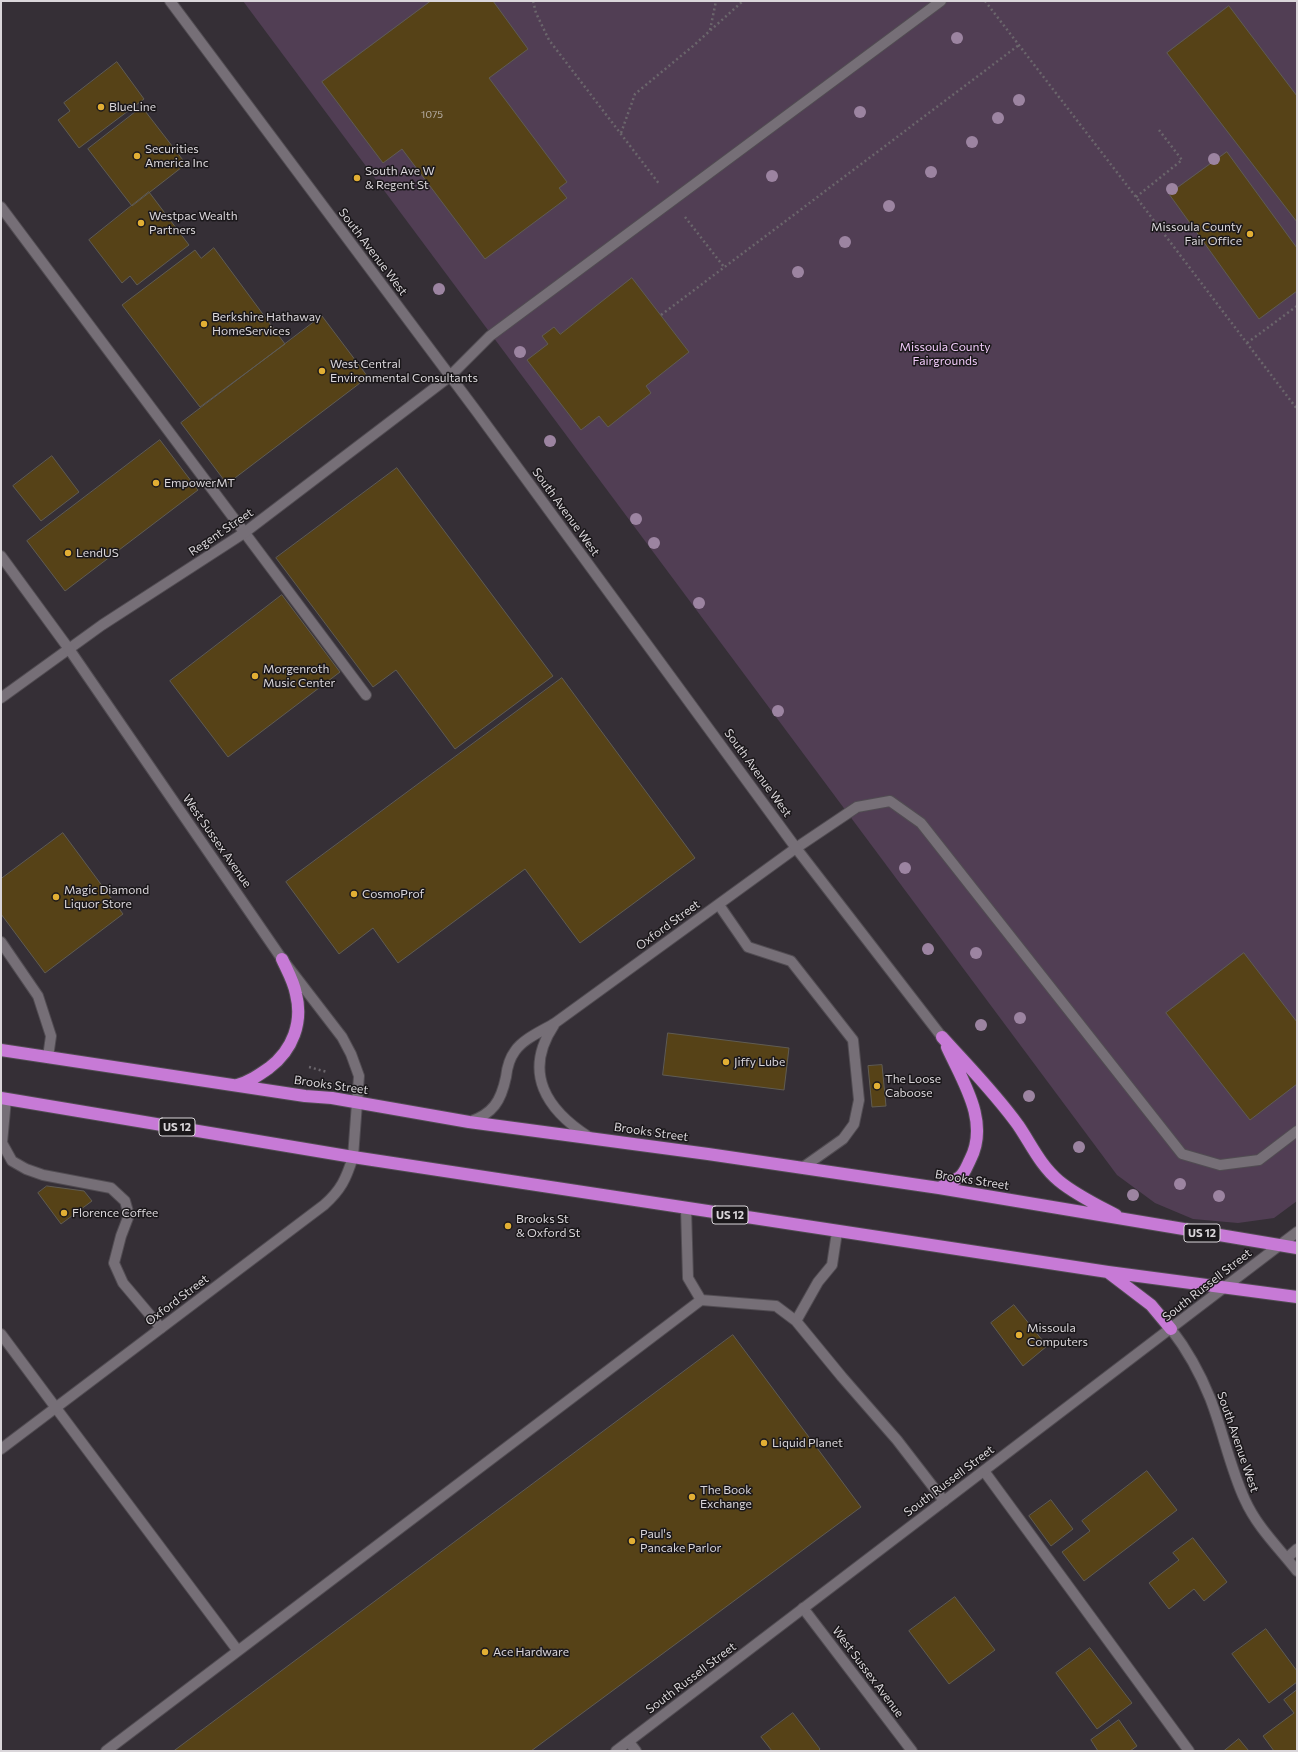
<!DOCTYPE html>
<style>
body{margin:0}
#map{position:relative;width:1298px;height:1752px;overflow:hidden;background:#352f36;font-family:Commissioner,sans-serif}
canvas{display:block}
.frame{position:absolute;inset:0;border:2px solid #dad6da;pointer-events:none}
</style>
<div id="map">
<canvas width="1298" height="1752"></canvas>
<div class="frame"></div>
</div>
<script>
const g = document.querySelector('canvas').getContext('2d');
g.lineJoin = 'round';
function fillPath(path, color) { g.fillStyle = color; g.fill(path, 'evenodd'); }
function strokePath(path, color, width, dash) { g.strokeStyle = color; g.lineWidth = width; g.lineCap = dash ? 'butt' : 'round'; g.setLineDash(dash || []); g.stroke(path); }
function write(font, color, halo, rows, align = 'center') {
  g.font = font + ' Commissioner,sans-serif'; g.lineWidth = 3; g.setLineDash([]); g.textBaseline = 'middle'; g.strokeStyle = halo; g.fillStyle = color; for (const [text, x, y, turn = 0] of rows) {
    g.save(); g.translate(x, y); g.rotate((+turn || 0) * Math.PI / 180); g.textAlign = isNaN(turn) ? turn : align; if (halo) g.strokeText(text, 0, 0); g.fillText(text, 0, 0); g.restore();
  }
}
fillPath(new Path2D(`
 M 243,1 L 1297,1 L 1297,1201 L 1274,1218 L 1238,1223 L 1193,1219 L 1155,1203 L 1117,1175 Z`), '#513e54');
const building = new Path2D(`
 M 431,1 L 493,1 L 528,49 L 489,78 L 567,182 L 559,188 L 567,198 L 485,259 L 402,149 L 383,163 L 322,82 Z
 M 1229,6 L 1297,96 L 1297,222 L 1167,53 Z
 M 117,62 L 144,99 L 79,148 L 58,120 L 70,111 L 64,103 Z
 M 142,107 L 186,164 L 132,206 L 88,149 Z
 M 1227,152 L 1297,248 L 1297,291 L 1259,319 L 1169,194 Z
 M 149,192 L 189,245 L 137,285 L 130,276 L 122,283 L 89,240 Z
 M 214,248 L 285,344 L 200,407 L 122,305 L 195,250 L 201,258 Z
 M 632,278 L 689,352 L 646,386 L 651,393 L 608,427 L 599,416 L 581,430 L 527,360 L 548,344 L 542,336 L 554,327 L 560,334 Z
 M 322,316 L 368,377 L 227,484 L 181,423 Z
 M 160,440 L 198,490 L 65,591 L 27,541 Z
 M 52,456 L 79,492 L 41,521 L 13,486 Z
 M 397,468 L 553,676 L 455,749 L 396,670 L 373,687 L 276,558 Z
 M 282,595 L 340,672 L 228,757 L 170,681 Z
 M 562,678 L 695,858 L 580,943 L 525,869 L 398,963 L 373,928 L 339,954 L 286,882 Z
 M 63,833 L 123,914 L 45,973 L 1,914 L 1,879 Z
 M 1244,953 L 1297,1022 L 1297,1084 L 1250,1120 L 1166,1013 Z
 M 668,1033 L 789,1048 L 784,1090 L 663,1075 Z
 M 882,1065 L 886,1106 L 872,1107 L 868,1066 Z
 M 47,1186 L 84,1191 L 92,1201 L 61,1224 L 38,1193 Z
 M 1014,1305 L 1047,1346 L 1023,1366 L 991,1323 Z
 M 733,1335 L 861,1507 L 531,1751 L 174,1751 Z
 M 1147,1471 L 1177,1510 L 1084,1581 L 1062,1552 L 1090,1531 L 1082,1521 Z
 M 1051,1500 L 1073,1529 L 1051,1546 L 1029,1516 Z
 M 1193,1538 L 1227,1582 L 1204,1601 L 1194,1589 L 1169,1609 L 1149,1583 L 1179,1560 L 1173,1553 Z
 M 955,1597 L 995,1650 L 949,1684 L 909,1631 Z
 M 1266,1629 L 1297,1671 L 1297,1682 L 1269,1703 L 1232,1654 Z
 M 1090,1648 L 1132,1703 L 1097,1729 L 1056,1673 Z
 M 1297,1690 L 1297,1751 L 1274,1751 L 1263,1736 L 1294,1713 L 1284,1700 Z
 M 793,1713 L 820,1749 L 818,1751 L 772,1751 L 761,1737 Z
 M 1119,1720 L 1137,1746 L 1130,1751 L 1098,1751 L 1091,1740 Z
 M 1239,1739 L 1249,1751 L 1224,1751 Z`);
fillPath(building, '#564217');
strokePath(building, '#605c53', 1);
const lane = new Path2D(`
 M 1,207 L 366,695
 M 449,377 L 490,336 L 941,1
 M 796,848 L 857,807 L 890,801 L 921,823 L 1182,1154 L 1220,1165 L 1259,1160 L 1297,1131
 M 719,905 L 748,947 L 791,961 L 853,1040 L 859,1100 L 854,1124 L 843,1139 L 802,1168
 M 1,942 L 38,996 L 51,1036 L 48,1057
 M 6,1099 L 2,1143 L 12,1161 L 26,1169 L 43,1175 L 111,1188 L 125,1201 L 129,1215 L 121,1236 L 114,1263 L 123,1283 L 161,1328
 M 686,1208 L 688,1278 L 701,1300
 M 796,1321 L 818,1282 L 832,1265 L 837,1232
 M 56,1408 L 238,1651
 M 984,1471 L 1189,1751
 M 629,1742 L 636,1751
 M 106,1751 L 701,1300 L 776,1306 L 796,1321 L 842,1377 L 897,1440 L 944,1501`);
const street = new Path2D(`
 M 1,698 L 102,625 L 244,533 L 449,377
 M 554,1025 C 522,1073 547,1110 589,1137
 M 469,1122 C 493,1114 501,1101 506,1077 C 507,1068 509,1059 515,1051 C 523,1039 542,1031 555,1023 L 796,848
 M 1,1334 L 56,1408
 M 1,1449 L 324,1205 C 341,1190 346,1179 353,1157
 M 1287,1558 L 1297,1549
 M 803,1608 L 912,1751`);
const secondary = new Path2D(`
 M 170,1 L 477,412 L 796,848 L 942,1037
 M 1,556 L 69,649 L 282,959 L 342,1037 L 351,1054 L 359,1076 L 353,1157
 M 1171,1329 C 1188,1351 1200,1373 1210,1398 C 1223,1431 1230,1468 1245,1500 C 1257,1527 1279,1548 1297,1571
 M 616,1751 L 1297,1232`);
const highway = new Path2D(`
 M 942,1037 C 968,1066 995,1093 1018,1125 C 1031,1144 1040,1165 1059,1181 C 1076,1195 1097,1205 1116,1215
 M 1,1050 L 305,1096 L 332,1098 L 469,1122 L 708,1154 L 939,1188 L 1297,1248
 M 237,1085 C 249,1082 259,1075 269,1068 C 293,1050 303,1022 296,994 C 294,982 287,970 282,959
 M 1,1098 L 353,1157 L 1108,1272 L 1297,1297
 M 939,1188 C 945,1185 953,1182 958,1178 C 964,1175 967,1166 970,1160 C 990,1122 963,1082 947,1047
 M 1109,1273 L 1151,1305 L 1171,1329`);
strokePath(lane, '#514c52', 12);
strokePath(street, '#514c52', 12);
strokePath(secondary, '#514c52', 12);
strokePath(highway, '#514c52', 14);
strokePath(new Path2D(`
 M 533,1 L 536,13 L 549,40 L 660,185
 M 985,1 L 1136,197 L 1297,409
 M 710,30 L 716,1
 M 621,133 L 635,94 L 693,46 L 743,1
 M 1136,197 L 1182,160 L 1159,130
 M 685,217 L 724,267
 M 661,315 L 1019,45
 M 1247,343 L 1297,306
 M 309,1067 L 327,1072`), '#6b666c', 2.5, [2, 3]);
strokePath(lane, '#766f77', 10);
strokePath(street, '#766f77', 10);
strokePath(secondary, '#766f77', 10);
strokePath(highway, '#c77ad6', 12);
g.fillStyle = '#9c84a1';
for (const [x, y] of [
 [957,38],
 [1019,100],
 [860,112],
 [998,118],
 [972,142],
 [1214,159],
 [931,172],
 [772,176],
 [1172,189],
 [889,206],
 [845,242],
 [798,272],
 [439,289],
 [520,352],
 [550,441],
 [636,519],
 [654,543],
 [699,603],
 [778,711],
 [905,868],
 [928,949],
 [976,953],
 [1020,1018],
 [981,1025],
 [1029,1096],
 [1079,1147],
 [1180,1184],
 [1133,1195],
 [1219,1196]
]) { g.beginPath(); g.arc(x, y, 6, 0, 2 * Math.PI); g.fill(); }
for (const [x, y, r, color] of [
 [101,107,4,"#e2af34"],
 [137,156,4,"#e2af34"],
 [357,178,4,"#e2af34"],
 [141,223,4,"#e2af34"],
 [1250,234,4,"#e2af34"],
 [204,324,4,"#e2af34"],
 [322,371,4,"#e2af34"],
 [156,483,4,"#e2af34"],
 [68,553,4,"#e2af34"],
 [255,676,4,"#e2af34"],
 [354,894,4,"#e2af34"],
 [56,897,4,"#e2af34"],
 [726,1062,4,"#e2af34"],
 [877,1086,4,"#e2af34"],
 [64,1213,4,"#e2af34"],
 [508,1226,4,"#e2af34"],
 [1019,1335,4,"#e2af34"],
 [764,1443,4,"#e2af34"],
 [692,1497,4,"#e2af34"],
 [632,1541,4,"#e2af34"],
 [485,1652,4,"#e2af34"]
]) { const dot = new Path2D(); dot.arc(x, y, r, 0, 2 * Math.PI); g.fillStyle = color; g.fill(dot); strokePath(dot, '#1b181b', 1.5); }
write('10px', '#b9b1a9', null, [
 ["1075",432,115]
]);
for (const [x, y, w] of [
 [177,1127,36],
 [730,1215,36],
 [1202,1233,36]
]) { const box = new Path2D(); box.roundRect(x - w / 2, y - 9, w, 18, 3); g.fillStyle = '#1b181b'; g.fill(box); strokePath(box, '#dad6da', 1); }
write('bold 11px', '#dad6da', null, [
 ["US 12",177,1127],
 ["US 12",730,1215],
 ["US 12",1202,1233]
]);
write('12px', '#dad6da', '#1b181b', [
 ["BlueLine",109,107],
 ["Securities",145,149],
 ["America Inc",145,163],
 ["South Ave W",365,171],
 ["& Regent St",365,185],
 ["Westpac Wealth",149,216],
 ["Partners",149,230],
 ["Missoula County",1242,227,"right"],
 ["Fair Office",1242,241,"right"],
 ["Berkshire Hathaway",212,317],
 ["HomeServices",212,331],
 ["West Central",330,364],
 ["Environmental Consultants",330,378],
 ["EmpowerMT",164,483],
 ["LendUS",76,553],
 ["Morgenroth",263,669],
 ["Music Center",263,683],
 ["Magic Diamond",64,890],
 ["Liquor Store",64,904],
 ["CosmoProf",362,894],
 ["Jiffy Lube",734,1062],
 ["The Loose",885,1079],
 ["Caboose",885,1093],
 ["Florence Coffee",72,1213],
 ["Brooks St",516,1219],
 ["& Oxford St",516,1233],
 ["Missoula",1027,1328],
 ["Computers",1027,1342],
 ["Liquid Planet",772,1443],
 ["The Book",700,1490],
 ["Exchange",700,1504],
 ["Paul's",640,1534],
 ["Pancake Parlor",640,1548],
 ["Ace Hardware",493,1652]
], 'left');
write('12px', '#dad6da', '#1b181b', [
 ["South Avenue West",373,252,53],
 ["South Avenue West",566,512,54],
 ["Regent Street",221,532,-34],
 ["South Avenue West",758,773,54],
 ["West Sussex Avenue",217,841,55],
 ["Oxford Street",668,925,-36],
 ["Brooks Street",331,1085,8],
 ["Brooks Street",651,1132,8],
 ["Brooks Street",972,1180,9],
 ["South Russell Street",1207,1285,-38],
 ["Oxford Street",177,1300,-37],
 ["South Avenue West",1238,1442,71],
 ["South Russell Street",949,1481,-37],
 ["West Sussex Avenue",868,1672,53],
 ["South Russell Street",691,1678,-37]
]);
write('12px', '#f1caf9', '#1b181b', [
 ["Missoula County",945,347],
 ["Fairgrounds",945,361]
]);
</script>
